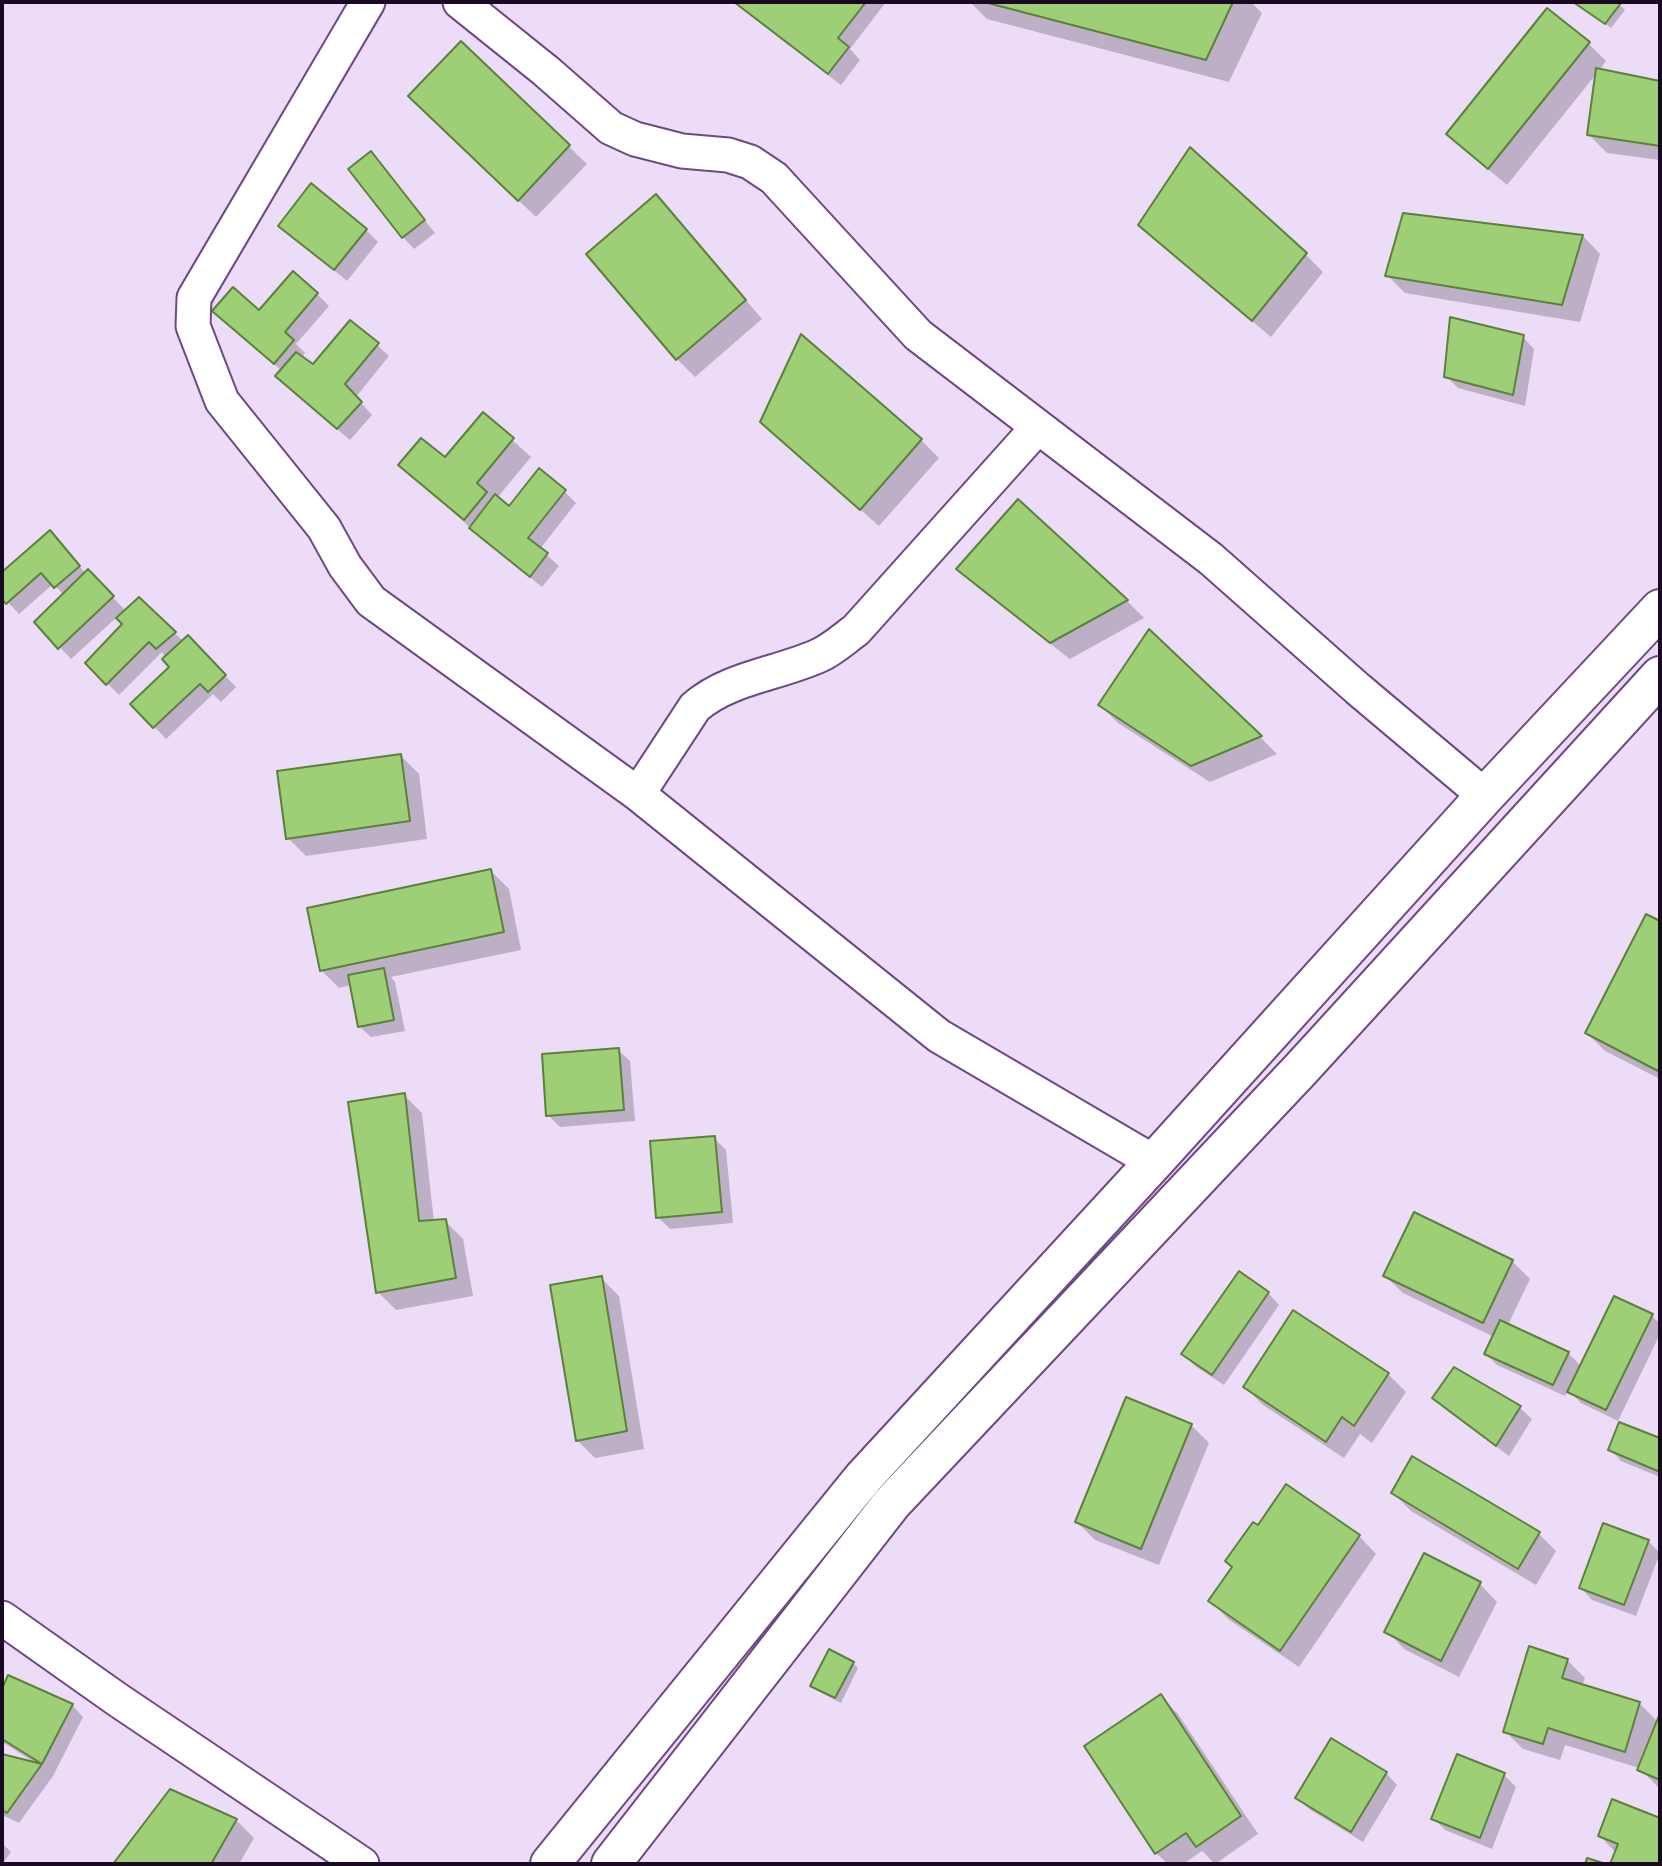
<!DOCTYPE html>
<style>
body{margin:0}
#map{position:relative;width:1662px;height:1866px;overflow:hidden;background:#eddcf8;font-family:"Source Serif 4",serif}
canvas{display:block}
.frame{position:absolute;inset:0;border:4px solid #190922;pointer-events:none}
</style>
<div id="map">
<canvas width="1662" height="1866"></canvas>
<div class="frame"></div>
</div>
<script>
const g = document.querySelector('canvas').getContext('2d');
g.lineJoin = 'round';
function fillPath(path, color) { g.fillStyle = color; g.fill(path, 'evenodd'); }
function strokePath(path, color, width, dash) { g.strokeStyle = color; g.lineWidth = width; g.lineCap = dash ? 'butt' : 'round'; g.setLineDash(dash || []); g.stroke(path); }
fillPath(new Path2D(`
 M 733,2 L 886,2 L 850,49 L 860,60 L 841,85 Z
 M 970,2 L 1251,2 L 1262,13 L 1229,82 L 987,19 Z
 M 1574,2 L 1616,2 L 1625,10 L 1611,28 Z
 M 1547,10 L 1589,44 L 1606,61 L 1599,71 L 1660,82 L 1660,160 L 1607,153 L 1589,135 L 1597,73 L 1507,185 L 1466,151 L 1448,134 Z
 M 461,43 L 587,164 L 536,217 L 428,114 Z
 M 370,153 L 435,233 L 414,249 L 403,237 Z
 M 656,196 L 673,214 L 762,319 L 695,377 L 677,359 L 588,254 Z
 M 1404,215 L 1583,236 L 1600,254 L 1580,322 L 1405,293 L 1387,275 Z
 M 1140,224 L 1306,255 L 1323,272 L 1271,337 L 1158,242 Z
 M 280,226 L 366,230 L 378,242 L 347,281 Z
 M 317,294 L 329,306 L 296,344 L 305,353 L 301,358 L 314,366 L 377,345 L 389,356 L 356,397 L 372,415 L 350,440 L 289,388 L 282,371 L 226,323 Z
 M 1523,337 L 1534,349 L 1525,406 L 1458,388 L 1446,376 Z
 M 483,414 L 531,457 L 497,498 L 510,508 L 565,492 L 576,503 L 540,549 L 559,566 L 542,587 L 483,539 L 400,465 L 446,460 Z
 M 780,439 L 921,440 L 939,458 L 879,526 Z
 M 1018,501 L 1127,601 L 1144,618 L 1070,659 L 976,586 L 959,569 Z
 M 50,533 L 86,574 L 88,572 L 126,611 L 139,599 L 183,641 L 199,649 L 236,687 L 221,702 L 213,694 L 166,739 L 133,704 L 172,667 L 162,652 L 119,695 L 87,663 L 124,624 L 117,617 L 71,659 L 36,622 L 64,595 L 53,584 L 19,614 L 2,596 L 2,574 Z
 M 1149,631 L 1260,737 L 1277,754 L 1210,782 L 1118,723 L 1100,705 Z
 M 401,756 L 419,774 L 427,839 L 306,856 L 288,838 Z
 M 491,871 L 509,889 L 521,950 L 391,977 L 395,982 L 405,1031 L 371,1037 L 359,1026 L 351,985 L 339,988 L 321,970 Z
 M 1647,916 L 1660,923 L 1660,1079 L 1605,1051 L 1587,1033 Z
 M 618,1050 L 630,1061 L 635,1121 L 560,1127 L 548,1115 Z
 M 404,1095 L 422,1113 L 434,1222 L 445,1221 L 463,1239 L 473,1296 L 396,1310 L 378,1292 Z
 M 714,1138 L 726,1150 L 733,1223 L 670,1229 L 658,1217 Z
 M 1512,1261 L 1530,1279 L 1508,1325 L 1568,1353 L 1581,1366 L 1652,1316 L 1660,1324 L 1660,1334 L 1618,1421 L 1581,1403 L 1568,1390 L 1565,1396 L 1497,1365 L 1486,1354 L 1494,1337 L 1403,1293 L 1385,1276 Z
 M 601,1278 L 619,1296 L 644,1449 L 595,1458 L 577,1440 Z
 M 1268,1293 L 1279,1305 L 1224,1385 L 1195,1366 L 1183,1354 Z
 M 1454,1369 L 1520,1408 L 1532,1419 L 1509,1456 L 1446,1410 L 1435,1398 Z
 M 1388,1374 L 1406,1392 L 1372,1443 L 1360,1434 L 1344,1458 L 1263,1405 L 1245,1387 Z
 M 1620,1424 L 1660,1440 L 1660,1477 L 1621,1461 L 1610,1449 Z
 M 1191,1425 L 1209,1443 L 1159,1565 L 1095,1540 L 1077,1522 Z
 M 1393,1493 L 1538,1533 L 1556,1551 L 1536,1585 L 1411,1511 Z
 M 1258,1528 L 1359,1536 L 1376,1554 L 1299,1667 L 1228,1619 L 1211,1601 Z
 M 1648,1541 L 1660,1553 L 1636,1616 L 1592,1600 L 1581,1588 Z
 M 1480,1584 L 1497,1602 L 1459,1677 L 1404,1649 L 1387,1631 Z
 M 1567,1660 L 1585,1678 L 1582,1686 L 1639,1703 L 1658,1722 L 1660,1717 L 1660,1789 L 1639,1768 L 1565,1745 L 1560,1760 L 1523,1749 L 1505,1731 Z
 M 853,1663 L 858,1668 L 841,1703 L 818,1691 L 813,1685 Z
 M 9,1677 L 72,1705 L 83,1717 L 53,1776 L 19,1823 L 2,1815 L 2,1756 L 37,1764 L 2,1742 L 2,1694 Z
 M 1160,1696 L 1178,1714 L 1258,1834 L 1215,1864 L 1202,1851 L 1183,1864 L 1168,1864 L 1156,1853 Z
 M 1386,1773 L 1397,1785 L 1363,1842 L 1309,1809 L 1297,1797 Z
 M 1504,1775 L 1516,1787 L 1492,1849 L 1445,1830 L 1433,1818 Z
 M 170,1791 L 236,1820 L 254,1838 L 239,1864 L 115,1864 Z
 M 1613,1802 L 1660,1820 L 1660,1864 L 1612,1864 L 1616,1853 L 1600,1836 Z
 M 2,1843 L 11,1852 L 2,1864 Z`), '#0003');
const building = new Path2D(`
 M 734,2 L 866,2 L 838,38 L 849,47 L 828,74 Z
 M 984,2 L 1233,2 L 1206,60 Z
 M 1573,2 L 1619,2 L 1621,3 L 1605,24 Z
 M 1547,8 L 1590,42 L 1488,169 L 1446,134 Z
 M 461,41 L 570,145 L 518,201 L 408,96 Z
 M 1596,68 L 1660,81 L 1660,146 L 1587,135 Z
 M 1190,147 L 1307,253 L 1252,321 L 1138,225 Z
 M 371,151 L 425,220 L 402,238 L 348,169 Z
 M 311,183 L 367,229 L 334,270 L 278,226 Z
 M 656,194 L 746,300 L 676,360 L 586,254 Z
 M 1403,213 L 1583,235 L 1562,305 L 1385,276 Z
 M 293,271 L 318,293 L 285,332 L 294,340 L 274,364 L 212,311 L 233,287 L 259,310 Z
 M 1450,317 L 1524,335 L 1513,395 L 1444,377 Z
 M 350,320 L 379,343 L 345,384 L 362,402 L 337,429 L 275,376 L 296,352 L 313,364 Z
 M 801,334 L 922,439 L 860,510 L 760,422 Z
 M 483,412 L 514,438 L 477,483 L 487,492 L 464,520 L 398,465 L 421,438 L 445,457 Z
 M 539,468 L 566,490 L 528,538 L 548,553 L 530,577 L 469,528 L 495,494 L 509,506 Z
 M 1018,499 L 1128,600 L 1050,643 L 956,569 Z
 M 50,530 L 80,566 L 54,588 L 41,573 L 6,604 L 2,599 L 2,572 Z
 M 88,569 L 114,596 L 58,649 L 34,622 Z
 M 139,597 L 176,632 L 156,649 L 149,642 L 106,685 L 85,663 L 122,624 L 116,618 Z
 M 1149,629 L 1262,736 L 1191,766 L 1098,705 Z
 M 188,635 L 226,675 L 208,692 L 200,684 L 153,728 L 130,704 L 169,667 L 162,659 Z
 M 401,754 L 410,821 L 286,839 L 277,771 Z
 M 491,869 L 504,932 L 320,971 L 307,908 Z
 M 1646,914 L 1660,921 L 1660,1072 L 1585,1033 Z
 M 384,968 L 394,1020 L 358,1027 L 348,975 Z
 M 619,1048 L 624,1110 L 546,1116 L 542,1054 Z
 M 405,1093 L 419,1221 L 446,1219 L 456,1278 L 376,1293 L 348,1102 Z
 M 715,1136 L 722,1212 L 656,1218 L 650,1141 Z
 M 1414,1212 L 1513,1260 L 1483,1323 L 1383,1276 Z
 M 1239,1271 L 1269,1292 L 1212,1375 L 1181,1354 Z
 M 602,1276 L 627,1431 L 576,1441 L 550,1285 Z
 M 1614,1296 L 1653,1314 L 1606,1410 L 1567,1392 Z
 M 1293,1310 L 1389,1373 L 1354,1426 L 1342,1417 L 1326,1442 L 1243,1387 Z
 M 1500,1320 L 1569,1352 L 1553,1385 L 1484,1354 Z
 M 1454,1367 L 1521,1406 L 1496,1446 L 1432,1398 Z
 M 1126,1397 L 1192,1424 L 1141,1549 L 1075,1522 Z
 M 1619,1422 L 1660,1438 L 1660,1472 L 1608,1450 Z
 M 1412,1456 L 1540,1532 L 1518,1569 L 1391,1493 Z
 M 1286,1484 L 1360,1535 L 1280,1651 L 1208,1601 L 1232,1567 L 1225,1561 L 1253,1522 L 1258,1525 Z
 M 1603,1523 L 1649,1540 L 1624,1605 L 1579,1588 Z
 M 1424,1553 L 1481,1582 L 1441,1661 L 1384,1632 Z
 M 1529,1646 L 1568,1659 L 1562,1678 L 1640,1702 L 1625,1752 L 1548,1728 L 1543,1744 L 1503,1732 Z
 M 829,1649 L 854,1662 L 835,1698 L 810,1686 Z
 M 8,1675 L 73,1704 L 42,1764 L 2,1739 L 2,1689 Z
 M 1161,1694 L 1241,1816 L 1196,1847 L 1186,1833 L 1155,1854 L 1084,1746 Z
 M 1660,1713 L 1660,1780 L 1637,1770 Z
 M 1331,1738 L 1387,1772 L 1351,1832 L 1295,1798 Z
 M 2,1754 L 42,1764 L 7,1813 L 2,1810 Z
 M 1457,1754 L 1505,1773 L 1480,1838 L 1431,1819 Z
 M 170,1789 L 237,1819 L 211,1864 L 113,1864 Z
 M 1612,1799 L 1660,1818 L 1660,1864 L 1610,1864 L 1618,1844 L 1598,1836 Z
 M 1587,1858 L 1606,1864 L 1585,1864 Z`);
fillPath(building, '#9ece75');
strokePath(building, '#5d803d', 2);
const minor = new Path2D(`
 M 368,2 L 194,298 L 193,326 L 222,401 L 324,528 L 345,566 L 371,601 L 638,794 L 939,1036 L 1154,1162
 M 460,2 L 546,71 L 611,128 L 635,139 L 682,151 L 728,155 L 750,162 L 774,178 L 918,335 L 1211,559 L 1358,689 L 1485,796
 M 638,794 L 695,707 C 730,677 779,674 820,655 C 833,649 845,638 856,630 L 1038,427
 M 2,1618 L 118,1700 L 362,1864`);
const tertiary = new Path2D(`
 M 550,1864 L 863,1478 L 1154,1162 L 1485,796 L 1660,609
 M 611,1864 L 892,1503 L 1301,1069 L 1660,676`);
strokePath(minor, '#6f4985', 37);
strokePath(tertiary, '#6f4985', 42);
strokePath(minor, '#fff', 33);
strokePath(tertiary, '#fff', 38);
</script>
